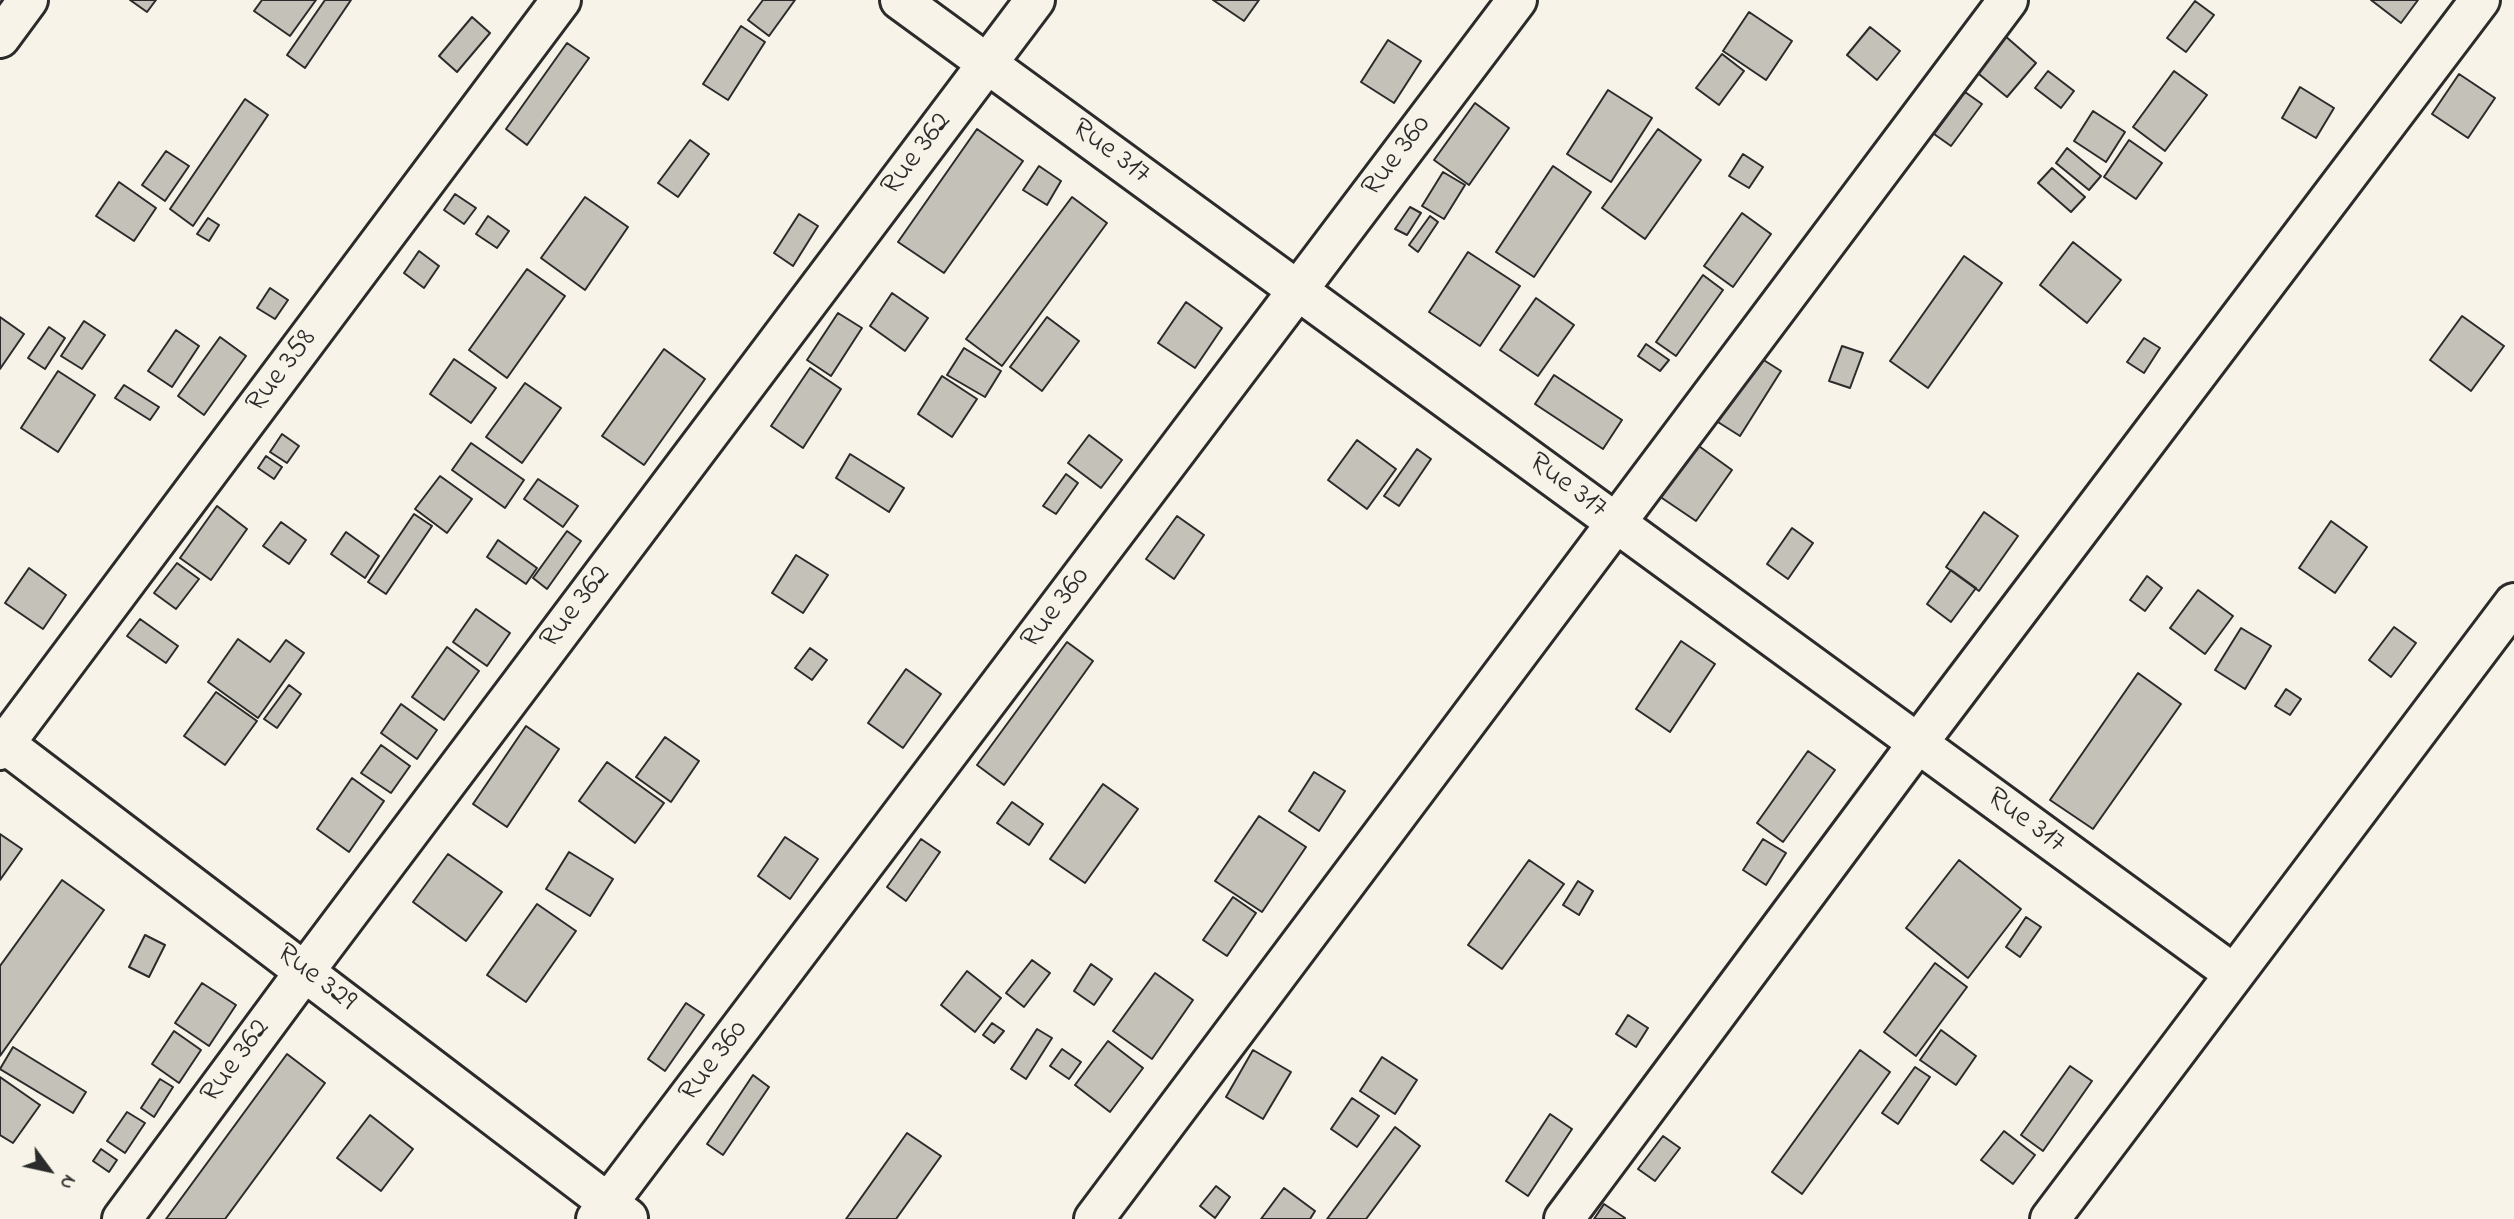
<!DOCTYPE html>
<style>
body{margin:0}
#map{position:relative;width:2514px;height:1219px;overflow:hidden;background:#f7f3e8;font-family:"Indie Flower",sans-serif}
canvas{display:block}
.north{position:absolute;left:14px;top:1135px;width:70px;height:70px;-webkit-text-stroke:5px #f7f3e8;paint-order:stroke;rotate:123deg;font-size:19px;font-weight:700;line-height:28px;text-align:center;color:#2b2b2b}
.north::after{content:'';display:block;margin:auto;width:24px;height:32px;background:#2b2b2b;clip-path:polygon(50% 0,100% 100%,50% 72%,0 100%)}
</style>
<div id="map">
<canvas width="2514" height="1219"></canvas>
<div class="north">N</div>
</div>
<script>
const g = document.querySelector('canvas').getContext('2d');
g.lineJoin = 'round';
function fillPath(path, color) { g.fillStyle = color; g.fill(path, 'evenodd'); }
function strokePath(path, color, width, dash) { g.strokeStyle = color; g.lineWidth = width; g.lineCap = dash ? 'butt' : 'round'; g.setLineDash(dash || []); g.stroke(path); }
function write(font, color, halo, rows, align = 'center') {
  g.font = font + ' "Indie Flower",sans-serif'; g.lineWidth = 7; g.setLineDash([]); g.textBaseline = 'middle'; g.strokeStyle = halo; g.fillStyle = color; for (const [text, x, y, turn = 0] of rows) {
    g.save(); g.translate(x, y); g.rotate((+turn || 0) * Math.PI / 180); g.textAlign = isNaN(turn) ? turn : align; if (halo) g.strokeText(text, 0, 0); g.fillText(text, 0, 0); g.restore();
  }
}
const building = new Path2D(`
 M 130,0 L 156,0 L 147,12 Z
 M 262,0 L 316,0 L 290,36 L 254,11 Z
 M 325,0 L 351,0 L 305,68 L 287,55 Z
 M 763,0 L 795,0 L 769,36 L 748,20 Z
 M 1213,0 L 1259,0 L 1244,21 Z
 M 2371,0 L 2418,0 L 2401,23 Z
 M 2195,1 L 2214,15 L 2186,52 L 2167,38 Z
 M 1749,12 L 1792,41 L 1766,80 L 1723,51 Z
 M 472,17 L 490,33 L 457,72 L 439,56 Z
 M 741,26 L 765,42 L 728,100 L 703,84 Z
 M 1870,27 L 1900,51 L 1877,80 L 1847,55 Z
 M 2004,35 L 2036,63 L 2007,97 L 1974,70 Z
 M 1388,40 L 1421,61 L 1394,103 L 1361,82 Z
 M 567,43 L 589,58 L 527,145 L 506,129 Z
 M 1722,54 L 1744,71 L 1719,105 L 1696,88 Z
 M 2048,71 L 2074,91 L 2061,108 L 2035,88 Z
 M 2174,71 L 2207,95 L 2165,151 L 2133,127 Z
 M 2459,74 L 2495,98 L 2468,138 L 2432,114 Z
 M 2300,87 L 2334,108 L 2316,138 L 2282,118 Z
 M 1608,90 L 1652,118 L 1611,182 L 1567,154 Z
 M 1965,92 L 1982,104 L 1951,146 L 1934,134 Z
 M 245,99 L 268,115 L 193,226 L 170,209 Z
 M 1475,103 L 1509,128 L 1469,185 L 1434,160 Z
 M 2093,111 L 2125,132 L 2106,162 L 2074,141 Z
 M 977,129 L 1023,161 L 944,273 L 898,242 Z
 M 1658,129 L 1701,160 L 1645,239 L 1602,208 Z
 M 690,140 L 709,154 L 678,197 L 658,183 Z
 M 2129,140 L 2162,163 L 2136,199 L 2104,177 Z
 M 2067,148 L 2101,176 L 2089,190 L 2056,163 Z
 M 166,151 L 189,166 L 165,201 L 142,185 Z
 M 1743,154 L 1763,167 L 1749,188 L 1729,176 Z
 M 1039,166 L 1061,181 L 1047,205 L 1023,190 Z
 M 1553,166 L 1591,192 L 1534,277 L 1496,252 Z
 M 2052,168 L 2085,197 L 2071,212 L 2038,183 Z
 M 1443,172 L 1465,185 L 1444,219 L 1422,206 Z
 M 119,182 L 156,208 L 134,241 L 96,216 Z
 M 455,194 L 476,208 L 464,224 L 444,210 Z
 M 585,197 L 628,227 L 585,290 L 541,258 Z
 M 1072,197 L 1107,223 L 1002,366 L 966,339 Z
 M 1410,207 L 1421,213 L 1407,235 L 1395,229 Z
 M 1742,213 L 1771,234 L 1733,287 L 1704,266 Z
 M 799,214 L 818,226 L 793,266 L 774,253 Z
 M 488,216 L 509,231 L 497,248 L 476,234 Z
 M 1430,216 L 1438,222 L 1418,252 L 1409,245 Z
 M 208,218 L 219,225 L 209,241 L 197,234 Z
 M 2073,242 L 2121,280 L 2087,323 L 2040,285 Z
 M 419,251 L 439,266 L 424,288 L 404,273 Z
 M 1468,252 L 1520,286 L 1480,346 L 1429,312 Z
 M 1964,256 L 2002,283 L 1928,388 L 1890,361 Z
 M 527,269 L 565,296 L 507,378 L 469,350 Z
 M 1703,275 L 1723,290 L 1676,356 L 1656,342 Z
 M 270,288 L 288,300 L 275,319 L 257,308 Z
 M 892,293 L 928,318 L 905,351 L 870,326 Z
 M 1536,298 L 1574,325 L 1538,376 L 1500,350 Z
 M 1186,302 L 1222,328 L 1195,368 L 1158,343 Z
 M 838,313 L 862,328 L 831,376 L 807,360 Z
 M 2462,316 L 2504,346 L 2471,391 L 2430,360 Z
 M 0,317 L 24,334 L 0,369 Z
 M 1047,317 L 1079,341 L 1042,391 L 1010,367 Z
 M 84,321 L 105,335 L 82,369 L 61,356 Z
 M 49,327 L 65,338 L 45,369 L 28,358 Z
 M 176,330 L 199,346 L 172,387 L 148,371 Z
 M 220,337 L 246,356 L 204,415 L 178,396 Z
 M 2144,338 L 2160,348 L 2144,373 L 2127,362 Z
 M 1646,344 L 1669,360 L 1660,371 L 1638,356 Z
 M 1842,346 L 1863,353 L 1850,388 L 1829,381 Z
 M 964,348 L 1001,371 L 985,397 L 947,375 Z
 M 664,349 L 705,379 L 644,465 L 602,436 Z
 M 1751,352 L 1781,371 L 1740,436 L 1710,417 Z
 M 454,359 L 496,388 L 471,423 L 430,394 Z
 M 810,368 L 841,389 L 803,448 L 771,426 Z
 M 58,371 L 95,395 L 58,452 L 21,428 Z
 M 1554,375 L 1622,420 L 1603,449 L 1535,404 Z
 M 942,376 L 977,399 L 952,437 L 918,414 Z
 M 525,383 L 561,408 L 522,463 L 486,437 Z
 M 124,385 L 159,407 L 150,420 L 115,398 Z
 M 282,434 L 299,446 L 287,463 L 270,452 Z
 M 1089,435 L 1122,460 L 1101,488 L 1068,463 Z
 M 1357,440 L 1396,469 L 1367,509 L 1328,480 Z
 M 471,443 L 524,480 L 505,508 L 452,470 Z
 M 1696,444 L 1732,470 L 1696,521 L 1659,496 Z
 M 1417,449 L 1431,459 L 1399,506 L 1384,496 Z
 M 850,454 L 904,488 L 889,512 L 836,478 Z
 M 266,456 L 282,467 L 274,479 L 258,468 Z
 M 1066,474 L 1078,483 L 1056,514 L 1043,506 Z
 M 440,476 L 472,499 L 447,533 L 415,509 Z
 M 538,479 L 578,506 L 563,527 L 524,499 Z
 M 217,506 L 247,529 L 211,580 L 180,558 Z
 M 1984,512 L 2018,536 L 1979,591 L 1946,567 Z
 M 414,514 L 432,526 L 386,594 L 368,582 Z
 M 1177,516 L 1204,535 L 1174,579 L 1146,559 Z
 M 2331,521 L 2367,547 L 2335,593 L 2299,568 Z
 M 281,522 L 306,540 L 289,564 L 263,546 Z
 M 1792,528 L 1813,543 L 1788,579 L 1767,564 Z
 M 567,531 L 581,541 L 547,589 L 533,578 Z
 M 346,532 L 379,556 L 365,578 L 331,554 Z
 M 498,540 L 537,568 L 526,584 L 487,557 Z
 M 796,555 L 828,575 L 803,613 L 772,593 Z
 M 177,563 L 199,579 L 176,609 L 154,593 Z
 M 29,568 L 66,595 L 43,629 L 5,603 Z
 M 1951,570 L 1976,588 L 1951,622 L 1927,604 Z
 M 2147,576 L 2162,588 L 2145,611 L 2130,600 Z
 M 2198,590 L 2233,616 L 2205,654 L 2170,628 Z
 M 476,609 L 510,633 L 487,666 L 453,642 Z
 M 140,619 L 178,646 L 166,663 L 127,636 Z
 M 2394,627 L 2416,643 L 2391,677 L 2369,660 Z
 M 2241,628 L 2271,646 L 2245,689 L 2215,670 Z
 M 238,639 L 270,662 L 286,640 L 304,653 L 258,718 L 208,682 Z
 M 1681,641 L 1715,664 L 1670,732 L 1636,709 Z
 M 1067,642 L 1093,661 L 1004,785 L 977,765 Z
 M 447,647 L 479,671 L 444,720 L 412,697 Z
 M 810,648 L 827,660 L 812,680 L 795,668 Z
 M 906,669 L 941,694 L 903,748 L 868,723 Z
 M 2138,673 L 2181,704 L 2093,829 L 2050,800 Z
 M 289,685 L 301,694 L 277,728 L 264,719 Z
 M 2286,689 L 2301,699 L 2290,715 L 2275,706 Z
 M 216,692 L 257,721 L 225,765 L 184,736 Z
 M 401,704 L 437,730 L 417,759 L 381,733 Z
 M 526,726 L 559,749 L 507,827 L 473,804 Z
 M 665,737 L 699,761 L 671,802 L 636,777 Z
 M 381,745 L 410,766 L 391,793 L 361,773 Z
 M 1808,751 L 1835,770 L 1783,842 L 1757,823 Z
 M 607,762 L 664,803 L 635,843 L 579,801 Z
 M 1314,772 L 1345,791 L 1319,831 L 1289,811 Z
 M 352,778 L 384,801 L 349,852 L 317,829 Z
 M 1103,784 L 1138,809 L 1085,883 L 1050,859 Z
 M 1012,802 L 1043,824 L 1029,845 L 997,823 Z
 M 1259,816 L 1306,847 L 1262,912 L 1215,881 Z
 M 0,834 L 22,849 L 0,880 Z
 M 785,837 L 818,859 L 790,899 L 758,876 Z
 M 921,839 L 940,852 L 906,901 L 887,887 Z
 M 1763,839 L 1786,853 L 1766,885 L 1743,870 Z
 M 569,852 L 613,879 L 590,916 L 546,889 Z
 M 448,854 L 502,892 L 466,941 L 413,902 Z
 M 1529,860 L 1564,884 L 1502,969 L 1468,945 Z
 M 1959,860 L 2021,909 L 1968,978 L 1906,928 Z
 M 62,880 L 104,910 L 0,1056 L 0,966 Z
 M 1578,881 L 1593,891 L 1579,915 L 1563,905 Z
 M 1233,897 L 1256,913 L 1227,956 L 1203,940 Z
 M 537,904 L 576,931 L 526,1002 L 487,975 Z
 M 2026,917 L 2041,927 L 2020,957 L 2006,947 Z
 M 145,935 L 165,945 L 149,977 L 129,967 Z
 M 1032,960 L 1050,973 L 1024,1007 L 1006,993 Z
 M 1935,963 L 1967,987 L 1916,1056 L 1884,1032 Z
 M 1091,964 L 1112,979 L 1094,1005 L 1074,991 Z
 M 967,971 L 1001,998 L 975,1032 L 941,1005 Z
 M 1155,973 L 1193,1000 L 1152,1059 L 1113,1031 Z
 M 202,983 L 236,1005 L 209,1046 L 175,1023 Z
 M 686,1003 L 704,1015 L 665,1071 L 648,1059 Z
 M 1628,1015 L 1648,1028 L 1636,1047 L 1616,1034 Z
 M 992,1023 L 1004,1031 L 994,1043 L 983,1035 Z
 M 1037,1029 L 1052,1038 L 1026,1079 L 1011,1069 Z
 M 1941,1030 L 1976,1056 L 1956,1085 L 1920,1060 Z
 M 174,1031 L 201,1050 L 179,1083 L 152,1064 Z
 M 1108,1041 L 1143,1068 L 1110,1112 L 1075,1085 Z
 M 13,1047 L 86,1092 L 73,1113 L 0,1069 Z
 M 1062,1049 L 1081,1062 L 1069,1079 L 1050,1066 Z
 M 1253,1050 L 1291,1072 L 1263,1119 L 1226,1097 Z
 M 1860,1050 L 1890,1072 L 1802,1194 L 1772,1172 Z
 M 287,1054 L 325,1083 L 225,1219 L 166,1219 Z
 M 1382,1057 L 1417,1080 L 1395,1114 L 1360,1091 Z
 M 2070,1066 L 2092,1081 L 2043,1151 L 2021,1135 Z
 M 1915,1067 L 1930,1077 L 1898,1124 L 1882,1113 Z
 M 753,1075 L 769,1087 L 723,1155 L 707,1144 Z
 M 0,1077 L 40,1105 L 13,1143 L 0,1135 Z
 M 160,1079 L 173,1087 L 154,1117 L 141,1108 Z
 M 1352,1098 L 1379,1116 L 1357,1147 L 1331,1129 Z
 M 127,1112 L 145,1123 L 125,1153 L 107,1141 Z
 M 1550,1114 L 1572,1129 L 1528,1196 L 1506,1181 Z
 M 370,1115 L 413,1149 L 381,1191 L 337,1158 Z
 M 1395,1127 L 1420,1146 L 1366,1219 L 1327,1219 Z
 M 2004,1131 L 2035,1155 L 2013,1184 L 1981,1160 Z
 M 907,1133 L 941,1156 L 896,1219 L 846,1219 Z
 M 1663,1136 L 1680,1148 L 1655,1181 L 1638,1169 Z
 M 101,1149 L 117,1160 L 109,1172 L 93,1161 Z
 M 1216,1186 L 1230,1197 L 1215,1218 L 1200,1206 Z
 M 1284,1188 L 1315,1211 L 1310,1219 L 1261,1219 Z
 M 1604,1204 L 1625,1218 L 1624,1219 L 1594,1219 Z`);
fillPath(building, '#c4c1b9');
strokePath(building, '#2b2b2b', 2);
const minor = new Path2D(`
 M 900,0 L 2234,974
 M 0,38 L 28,0
 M 0,740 L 628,1218
 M 0,750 L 561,0
 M 122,1219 L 305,971 L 1035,0
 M 596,1219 L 1517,0
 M 1094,1219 L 2008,0
 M 1564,1219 L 1918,743 L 2480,0
 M 2050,1219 L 2514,603`);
strokePath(minor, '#2b2b2b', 44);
strokePath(minor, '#f7f3e8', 38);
write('30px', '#2b2b2b', '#f7f3e8', [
 ["Rue 317",1110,153,36],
 ["Rue 362",918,155,-53],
 ["Rue 360",1398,157,-53],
 ["Rue 358",283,372,-53],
 ["Rue 317",1567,487,36],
 ["Rue 362",577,608,-53],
 ["Rue 360",1057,609,-53],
 ["Rue 317",2025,822,36],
 ["Rue 329",315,979,37],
 ["Rue 362",237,1062,-54],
 ["Rue 360",715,1062,-53]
]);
</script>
